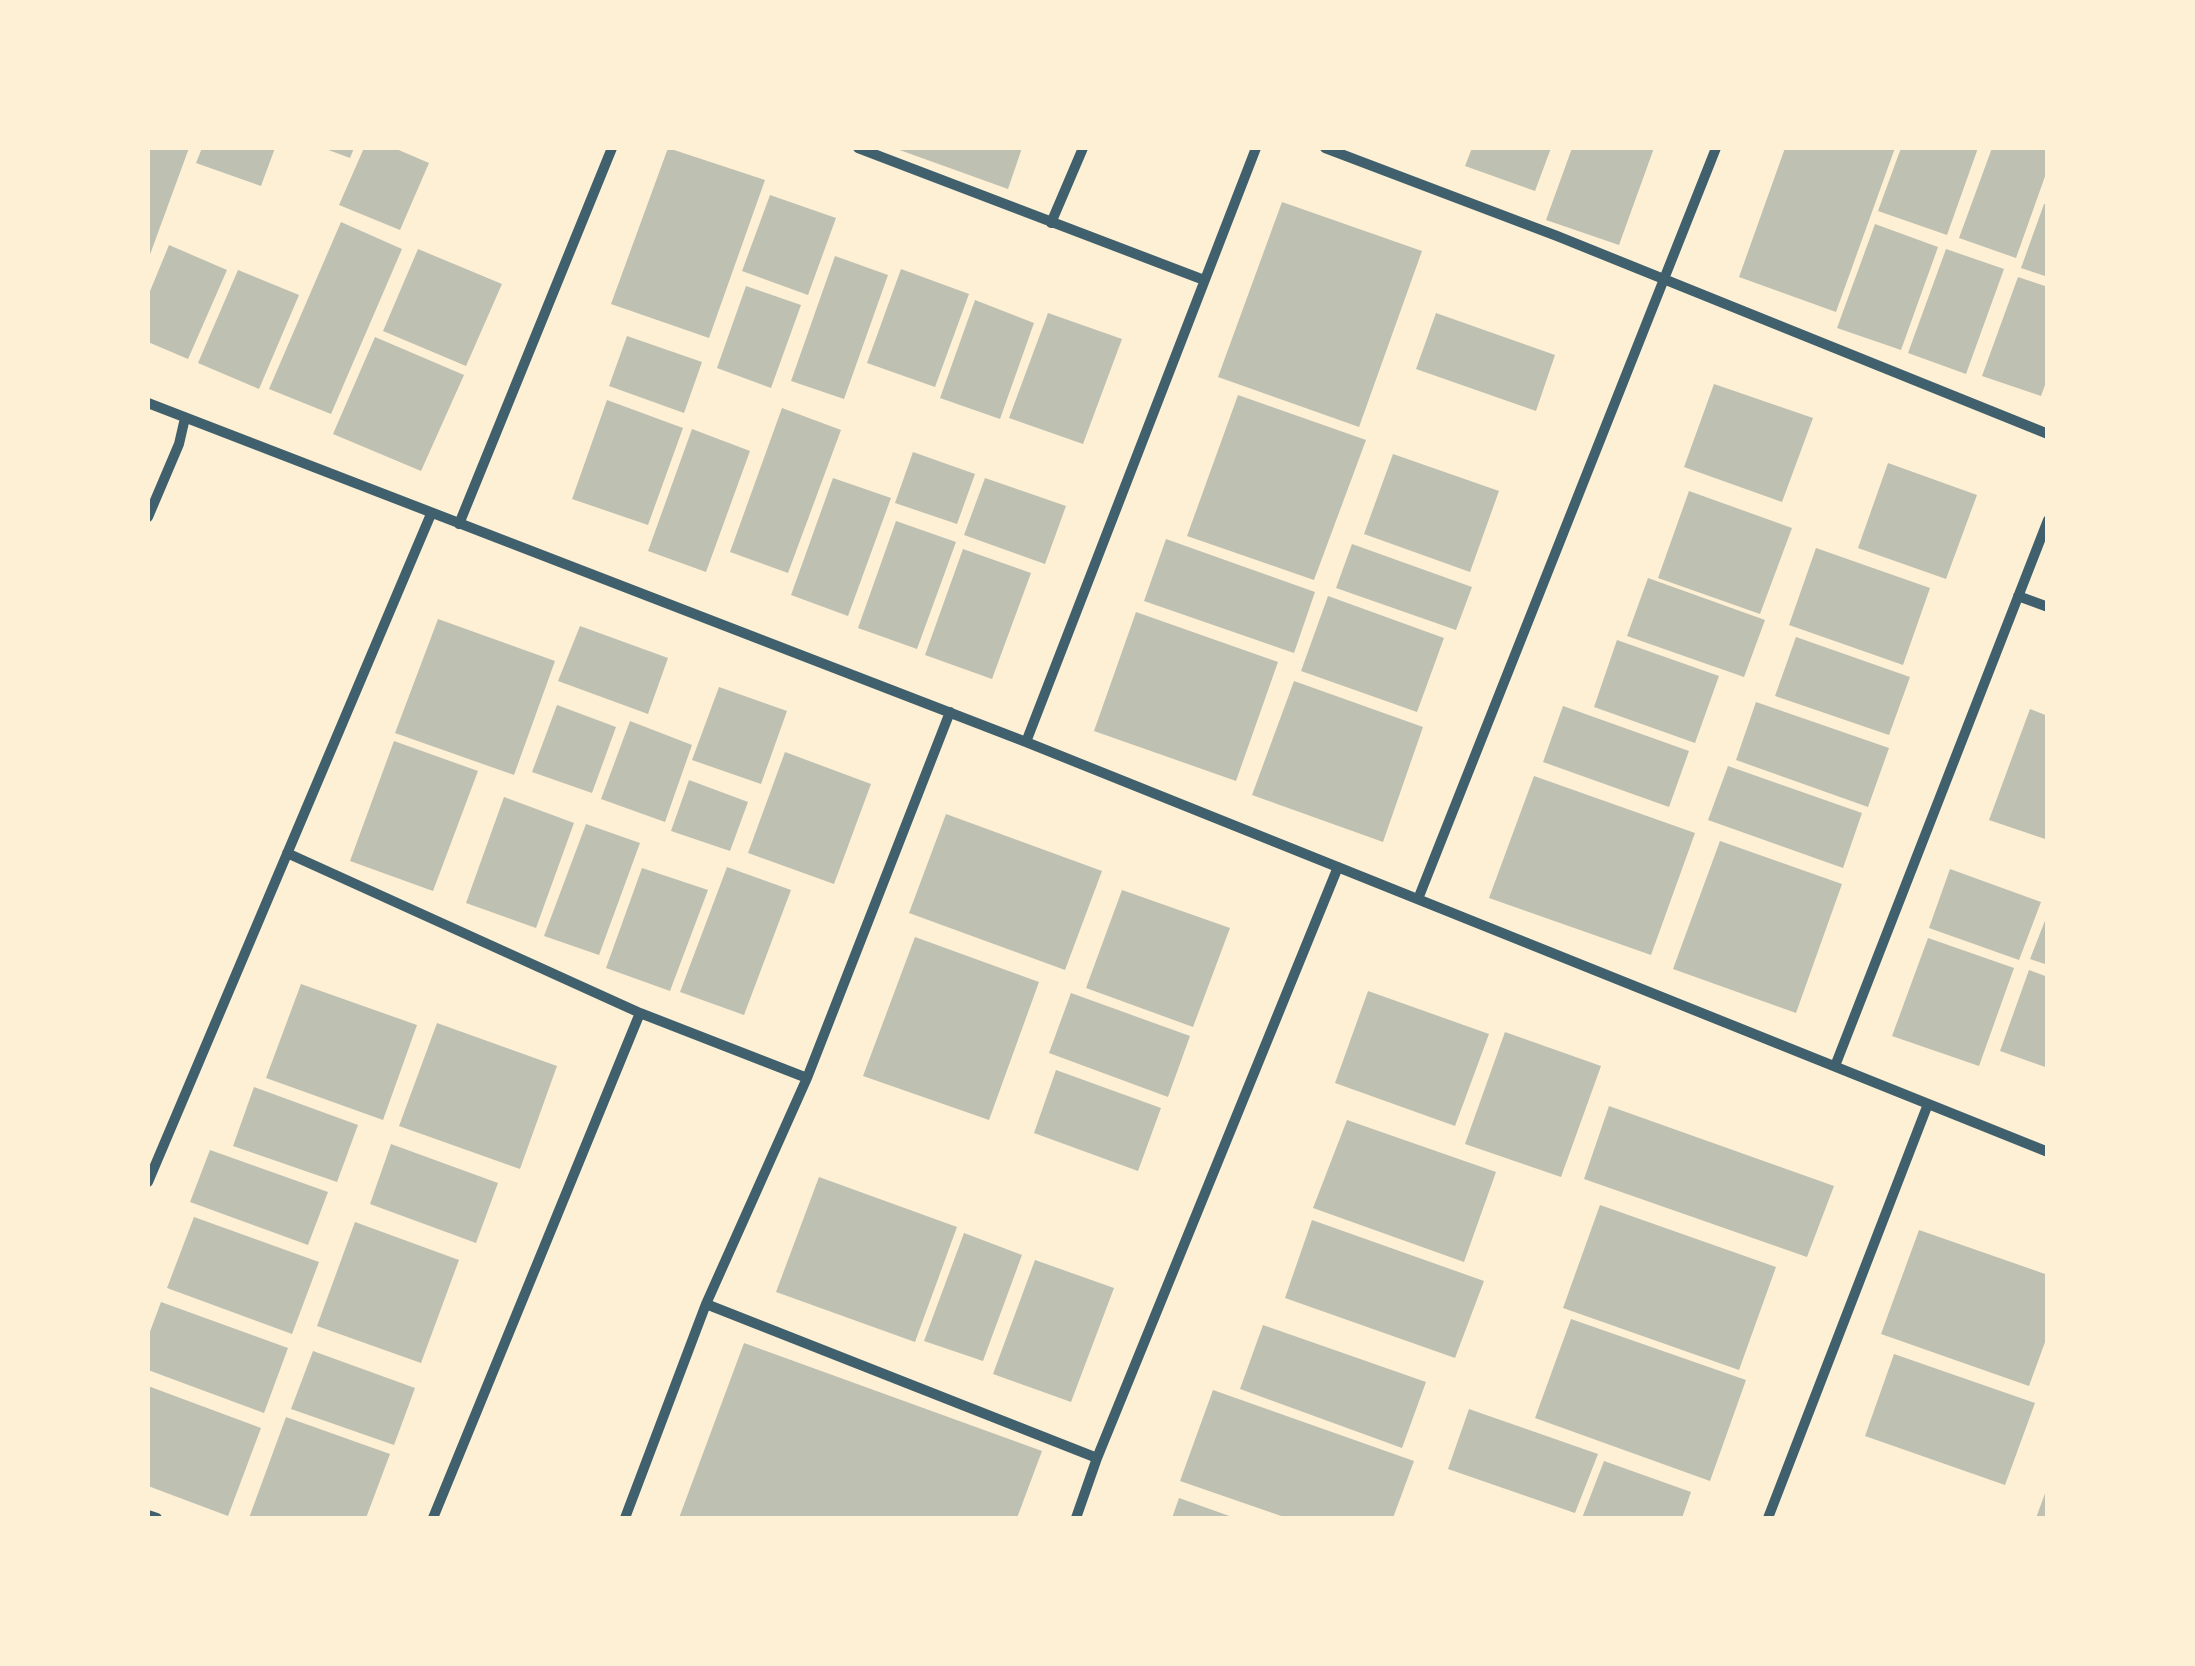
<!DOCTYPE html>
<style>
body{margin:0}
#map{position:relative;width:2195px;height:1666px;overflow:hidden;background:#fdf0d5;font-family:"Roboto Condensed",sans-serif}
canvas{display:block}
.frame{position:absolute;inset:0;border:150px solid #fdf0d5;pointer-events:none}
</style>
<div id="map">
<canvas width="2195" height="1666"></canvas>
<div class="frame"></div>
</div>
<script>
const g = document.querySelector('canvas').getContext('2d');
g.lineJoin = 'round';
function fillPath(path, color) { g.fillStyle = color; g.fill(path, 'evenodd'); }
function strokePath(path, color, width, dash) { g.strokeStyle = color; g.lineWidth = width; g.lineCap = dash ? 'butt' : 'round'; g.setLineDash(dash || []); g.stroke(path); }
fillPath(new Path2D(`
 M 148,148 L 189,148 L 148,260 Z
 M 202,148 L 275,148 L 261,186 L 196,163 Z
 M 323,148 L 354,148 L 350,158 Z
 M 364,148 L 394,148 L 429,163 L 400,230 L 339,205 Z
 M 668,148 L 765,180 L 709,338 L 611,304 Z
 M 894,148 L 1022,148 L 1008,189 Z
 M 1472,148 L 1551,148 L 1535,191 L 1465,166 Z
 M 1572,148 L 1654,148 L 1619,245 L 1546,220 Z
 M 1785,148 L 1895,148 L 1836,312 L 1739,277 Z
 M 1901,148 L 1978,148 L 1947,235 L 1878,211 Z
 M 1992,148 L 2048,150 L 2048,168 L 2016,258 L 1959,238 Z
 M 770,195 L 836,218 L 808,295 L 742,271 Z
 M 1282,202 L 1422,251 L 1359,427 L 1218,377 Z
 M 2044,204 L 2048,205 L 2048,277 L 2021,268 Z
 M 341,222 L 402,249 L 331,414 L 269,389 Z
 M 1875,224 L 1938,247 L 1901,350 L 1837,328 Z
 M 169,245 L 227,270 L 188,359 L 148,342 L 148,296 Z
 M 418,249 L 502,284 L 466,366 L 383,331 Z
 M 1946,249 L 2004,269 L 1966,374 L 1908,353 Z
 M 835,256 L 888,275 L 844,399 L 791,381 Z
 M 901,269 L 969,294 L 935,387 L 867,363 Z
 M 238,270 L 299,295 L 259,389 L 198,363 Z
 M 2018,277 L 2048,287 L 2048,377 L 2041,396 L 1982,376 Z
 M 746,286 L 801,305 L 771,388 L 717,368 Z
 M 975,300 L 1034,323 L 1000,419 L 940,398 Z
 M 1048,313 L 1122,339 L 1083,444 L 1009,418 Z
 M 1436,313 L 1555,355 L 1536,411 L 1416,369 Z
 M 627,336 L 702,362 L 684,413 L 609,386 Z
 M 375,337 L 464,375 L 421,471 L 333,434 Z
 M 1714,384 L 1813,418 L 1782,502 L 1684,467 Z
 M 1238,395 L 1366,440 L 1314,580 L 1187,536 Z
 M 607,400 L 683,428 L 648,525 L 572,499 Z
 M 782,408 L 841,430 L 788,573 L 730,552 Z
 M 692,429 L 750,451 L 706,572 L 648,551 Z
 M 913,452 L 975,474 L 957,524 L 895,503 Z
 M 1393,454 L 1499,491 L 1470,572 L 1364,534 Z
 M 1888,463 L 1977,495 L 1946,579 L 1858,548 Z
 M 833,478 L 891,498 L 848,616 L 791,595 Z
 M 985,478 L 1066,506 L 1045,564 L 964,535 Z
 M 1689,491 L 1792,528 L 1760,614 L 1658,578 Z
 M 896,521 L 956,542 L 917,649 L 858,628 Z
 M 1166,539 L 1315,592 L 1294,653 L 1144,601 Z
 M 1352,544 L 1472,587 L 1456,630 L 1336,588 Z
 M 1816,548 L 1930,588 L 1903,665 L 1789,625 Z
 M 963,549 L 1031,573 L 992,679 L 925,655 Z
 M 1648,578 L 1765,620 L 1744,677 L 1627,636 Z
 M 1328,596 L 1444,638 L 1417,712 L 1301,671 Z
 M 1136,612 L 1278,662 L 1236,781 L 1094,731 Z
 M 438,619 L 555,661 L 514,775 L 395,733 Z
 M 580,626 L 668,658 L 648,714 L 558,681 Z
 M 1796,637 L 1910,677 L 1889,735 L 1775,696 Z
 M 1617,640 L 1719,676 L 1695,743 L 1594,707 Z
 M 1294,681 L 1423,727 L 1383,842 L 1252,795 Z
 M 719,687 L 787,711 L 761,784 L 692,760 Z
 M 1756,702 L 1889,748 L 1868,807 L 1736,760 Z
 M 557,705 L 616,727 L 592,793 L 532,772 Z
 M 1563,706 L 1689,751 L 1669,807 L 1543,762 Z
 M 2030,709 L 2048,716 L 2048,840 L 1989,820 Z
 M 630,721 L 692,745 L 665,822 L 601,799 Z
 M 394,741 L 478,771 L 433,891 L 350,861 Z
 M 785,752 L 871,784 L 834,884 L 748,853 Z
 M 1728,766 L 1862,813 L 1843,868 L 1708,820 Z
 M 1534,776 L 1695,833 L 1651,955 L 1489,898 Z
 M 689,780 L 748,802 L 730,851 L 671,831 Z
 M 504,797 L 574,823 L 536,928 L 466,903 Z
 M 946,814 L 1102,871 L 1065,970 L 909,913 Z
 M 586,824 L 640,843 L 599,955 L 544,936 Z
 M 1720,841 L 1842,884 L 1796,1013 L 1673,969 Z
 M 727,867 L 791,890 L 744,1015 L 680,992 Z
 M 642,868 L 708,890 L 670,991 L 606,968 Z
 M 1950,869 L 2041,902 L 2019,960 L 1929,928 Z
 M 1122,890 L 1230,928 L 1193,1027 L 1086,988 Z
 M 2048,913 L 2048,965 L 2030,959 Z
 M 915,937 L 1039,982 L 989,1120 L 863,1076 Z
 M 1928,938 L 2014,968 L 1979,1066 L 1892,1036 Z
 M 2029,970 L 2048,977 L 2048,1068 L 2000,1051 Z
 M 301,984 L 417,1025 L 383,1120 L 266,1078 Z
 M 1368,991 L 1489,1034 L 1455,1126 L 1335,1083 Z
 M 1071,993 L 1190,1036 L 1168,1097 L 1049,1053 Z
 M 437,1023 L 557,1066 L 520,1169 L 399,1126 Z
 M 1505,1032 L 1601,1066 L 1561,1177 L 1465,1144 Z
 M 1056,1070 L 1161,1108 L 1138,1171 L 1034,1133 Z
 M 254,1087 L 358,1125 L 337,1182 L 233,1146 Z
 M 1609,1106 L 1834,1186 L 1807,1257 L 1584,1179 Z
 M 1347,1120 L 1496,1172 L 1464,1262 L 1313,1208 Z
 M 391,1144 L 498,1183 L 476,1243 L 370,1204 Z
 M 210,1150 L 328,1192 L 308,1245 L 190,1202 Z
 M 819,1177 L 957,1227 L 915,1342 L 776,1292 Z
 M 1600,1205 L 1776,1267 L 1739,1370 L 1563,1308 Z
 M 194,1217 L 319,1262 L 292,1334 L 167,1288 Z
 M 1312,1220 L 1484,1281 L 1455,1358 L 1285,1298 Z
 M 355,1222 L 459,1260 L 421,1363 L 317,1326 Z
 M 1919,1230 L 2048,1275 L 2048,1334 L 2029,1386 L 1881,1334 Z
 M 964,1233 L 1022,1255 L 983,1361 L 924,1341 Z
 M 1035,1260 L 1114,1288 L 1071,1402 L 993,1374 Z
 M 161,1302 L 288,1348 L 264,1413 L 148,1370 L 148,1337 Z
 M 1571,1319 L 1746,1380 L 1710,1481 L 1535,1418 Z
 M 1263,1325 L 1426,1382 L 1402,1448 L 1240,1389 Z
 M 744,1343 L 1042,1451 L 1017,1518 L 679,1518 Z
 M 313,1351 L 415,1388 L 394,1445 L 291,1409 Z
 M 1894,1354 L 2035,1403 L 2005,1485 L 1865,1436 Z
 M 148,1386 L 261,1428 L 228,1516 L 148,1486 Z
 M 1213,1390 L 1414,1461 L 1393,1518 L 1287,1518 L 1180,1481 Z
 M 1469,1409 L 1598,1454 L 1575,1513 L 1448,1469 Z
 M 286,1417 L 390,1454 L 366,1518 L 249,1518 Z
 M 1604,1461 L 1691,1492 L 1682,1518 L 1582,1518 Z
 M 2047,1488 L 2048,1518 L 2036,1518 Z
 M 1179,1498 L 1235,1518 L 1172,1518 Z`), '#bec0b2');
strokePath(new Path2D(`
 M 858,148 L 1204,280
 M 1325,148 L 1557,236 L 2048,434
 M 1051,223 L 1083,148
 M 148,403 L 1026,742 L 2048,1152
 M 148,517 L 179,444 L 185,418
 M 459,524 L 612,148
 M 2018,596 L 2048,607
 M 1026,742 L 1256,148
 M 287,853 L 640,1013 L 807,1078
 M 1418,899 L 1716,148
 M 1835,1066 L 2048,520
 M 148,1182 L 431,514
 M 706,1304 L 1097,1458
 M 148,1515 L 157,1518
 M 433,1518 L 640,1013
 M 625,1518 L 706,1304 L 807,1078 L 950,712
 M 1076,1518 L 1097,1458 L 1338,867
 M 1768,1518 L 1928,1104`), '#3f606c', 10);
</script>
